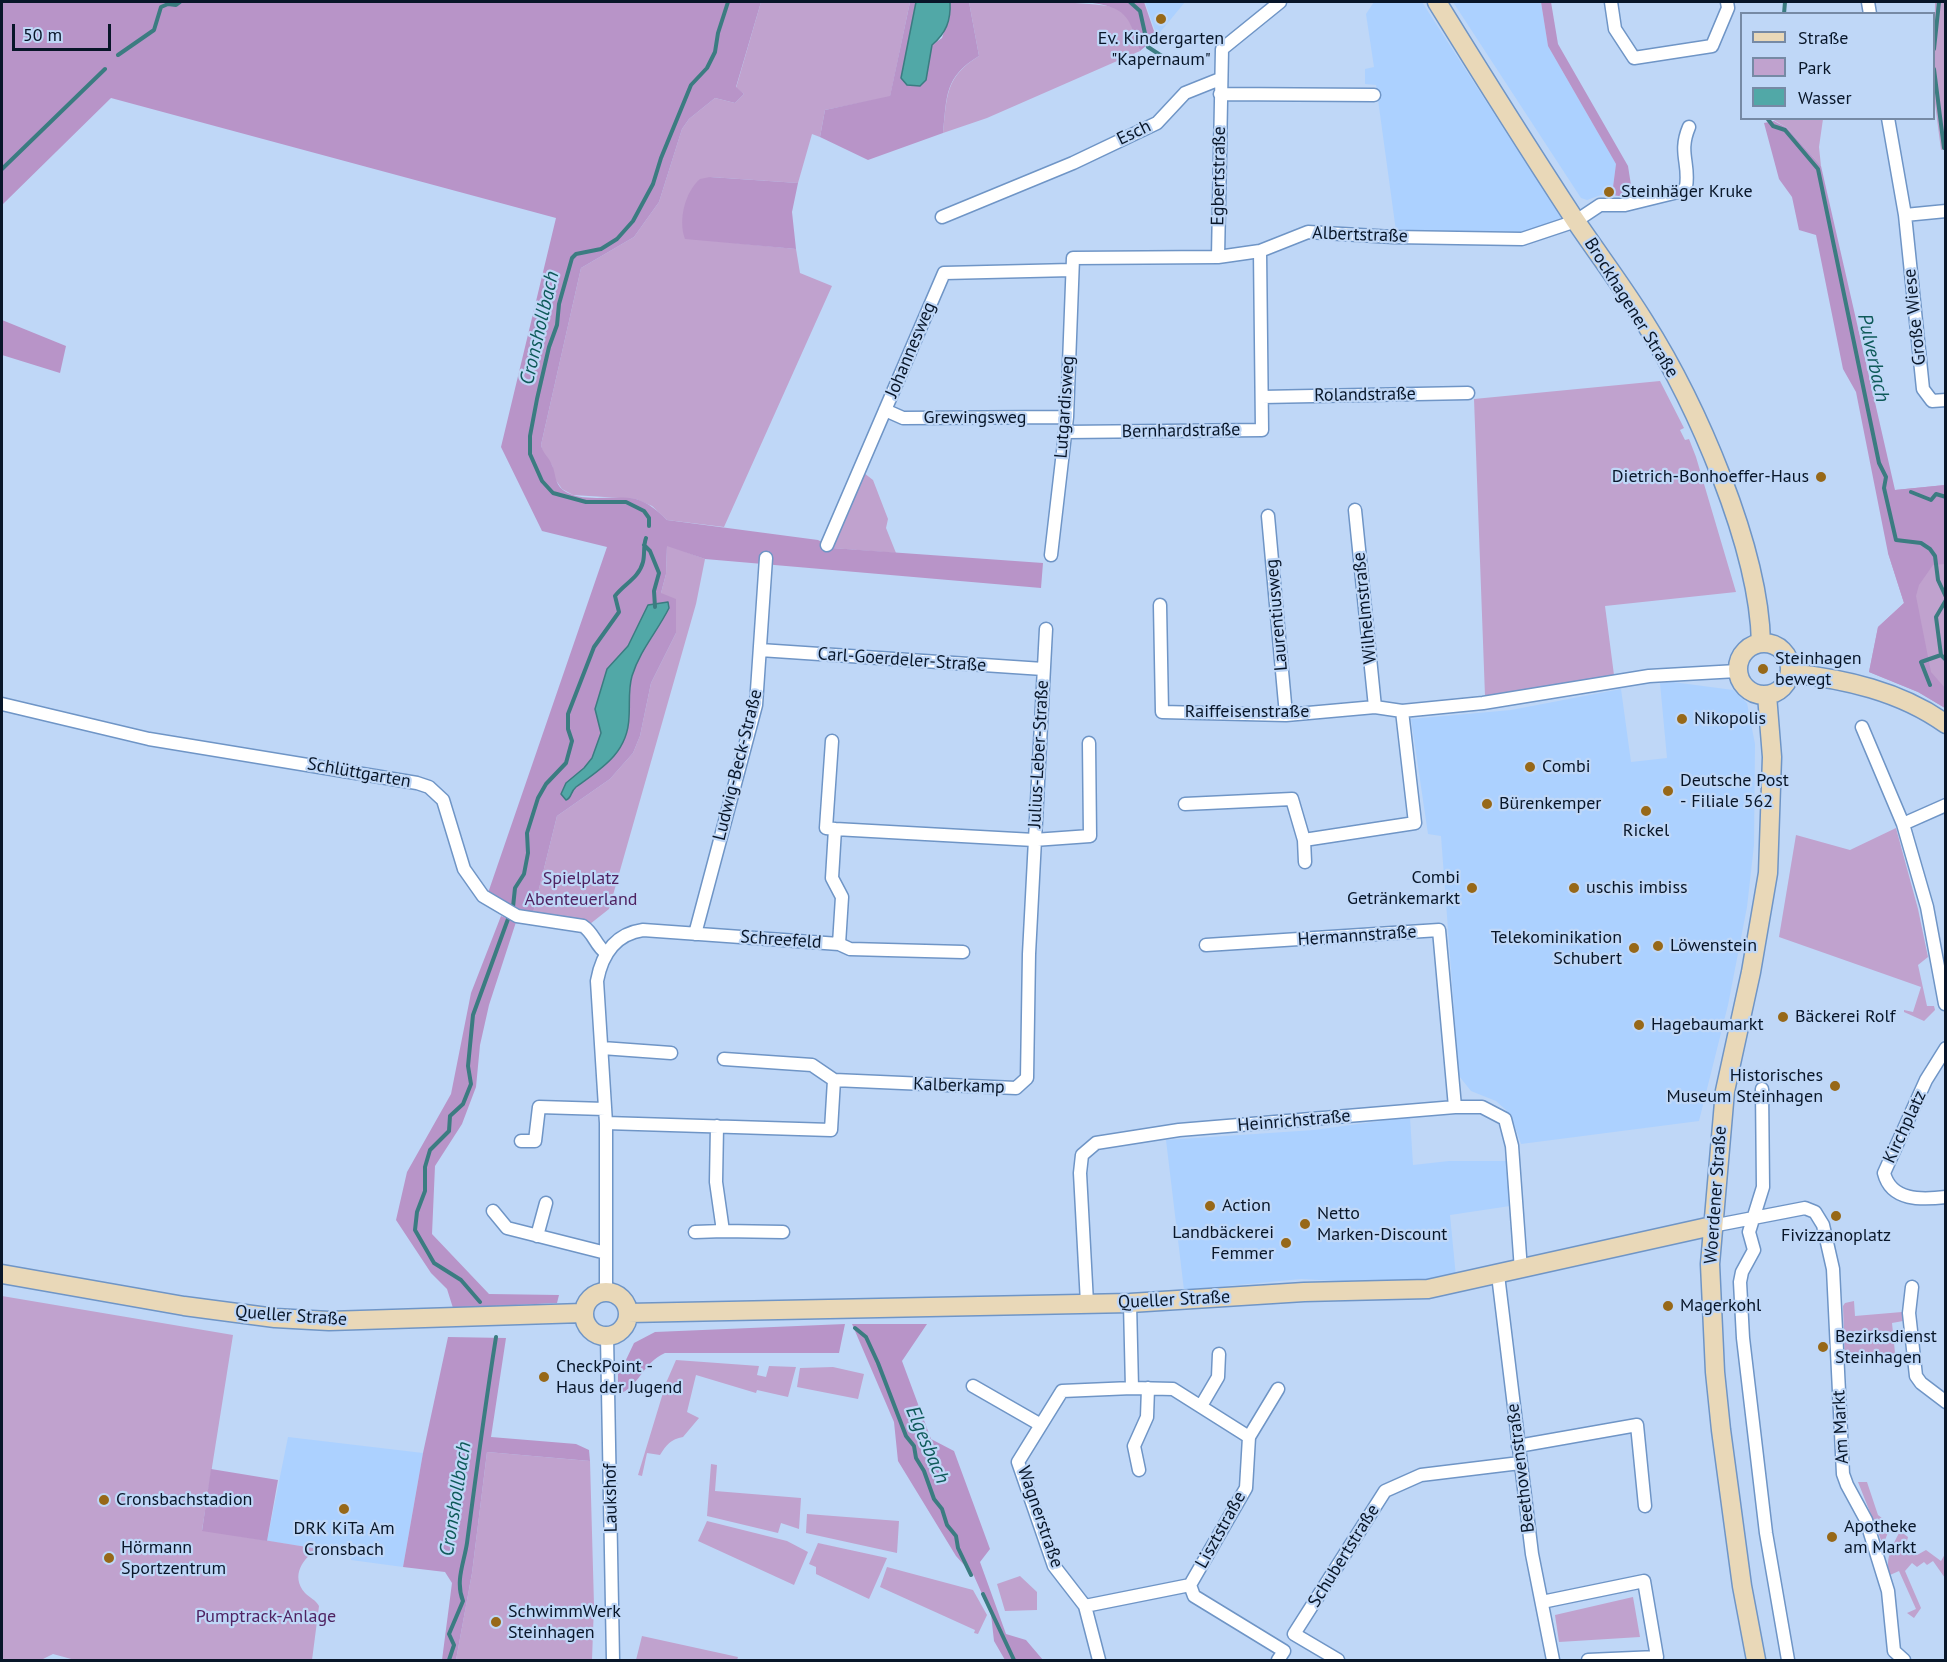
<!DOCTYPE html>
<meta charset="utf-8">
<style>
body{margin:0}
#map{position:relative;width:1947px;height:1662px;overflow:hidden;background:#bfd7f7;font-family:"PT Sans",sans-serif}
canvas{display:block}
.frame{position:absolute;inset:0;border:3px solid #081629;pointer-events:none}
.legend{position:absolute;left:1740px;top:12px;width:195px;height:108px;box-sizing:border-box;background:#bfd7f7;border:2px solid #768aa5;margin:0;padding:8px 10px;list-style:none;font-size:18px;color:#081629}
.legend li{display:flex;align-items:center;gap:12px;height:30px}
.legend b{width:30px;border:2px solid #768aa5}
.scale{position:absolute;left:12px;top:24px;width:99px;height:27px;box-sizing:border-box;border:3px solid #081629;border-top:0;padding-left:8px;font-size:18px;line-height:21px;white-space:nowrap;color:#081629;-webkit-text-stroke:4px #bfd7f7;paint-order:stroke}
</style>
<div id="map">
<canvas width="1947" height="1662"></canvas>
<div class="frame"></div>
<ul class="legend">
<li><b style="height:8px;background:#e9d8b8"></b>Straße</li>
<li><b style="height:16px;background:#c0a2ce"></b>Park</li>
<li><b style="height:16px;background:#51a8a7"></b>Wasser</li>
</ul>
<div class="scale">50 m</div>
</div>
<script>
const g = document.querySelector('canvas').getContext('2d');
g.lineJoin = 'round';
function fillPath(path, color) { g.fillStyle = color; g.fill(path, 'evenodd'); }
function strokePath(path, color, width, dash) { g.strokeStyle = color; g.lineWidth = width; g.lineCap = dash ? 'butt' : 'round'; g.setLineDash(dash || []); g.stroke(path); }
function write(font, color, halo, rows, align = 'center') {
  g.font = font + ' "PT Sans",sans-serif'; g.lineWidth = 4.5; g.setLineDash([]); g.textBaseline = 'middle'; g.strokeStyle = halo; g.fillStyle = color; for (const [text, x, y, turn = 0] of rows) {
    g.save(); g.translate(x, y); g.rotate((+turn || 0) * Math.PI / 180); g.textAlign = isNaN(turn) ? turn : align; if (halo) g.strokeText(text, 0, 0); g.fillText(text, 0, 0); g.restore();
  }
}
fillPath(new Path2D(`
 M 1145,2 L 1185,2 L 1157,36 Z
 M 1374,2 L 1422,2 L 1561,218 L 1523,233 L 1396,231 L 1376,85 L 1365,84 L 1365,69 L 1374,67 L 1366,14 Z
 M 1453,2 L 1541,2 L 1548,46 L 1616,164 L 1612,195 L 1601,195 L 1587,200 L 1581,198 Z
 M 1673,682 L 1733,690 L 1747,703 L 1755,744 L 1754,845 L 1747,907 L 1728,1005 L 1699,1121 L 1521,1144 L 1514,1124 L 1506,1110 L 1496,1101 L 1471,1091 L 1459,1076 L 1441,836 L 1428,834 L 1411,719 L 1511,710 L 1621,689 L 1631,762 L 1667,758 L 1660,683 Z
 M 1410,1117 L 1413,1165 L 1449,1161 L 1507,1161 L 1510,1206 L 1450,1215 L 1456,1277 L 1394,1284 L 1301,1279 L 1184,1290 L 1166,1140 L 1314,1130 Z
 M 288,1437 L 423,1453 L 403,1567 L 351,1560 L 352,1554 L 267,1541 Z`), '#acd1ff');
fillPath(new Path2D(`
 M 761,2 L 910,2 L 890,97 L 825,110 L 820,137 L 812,134 L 798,183 L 710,177 L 685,238 L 796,249 L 800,273 L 832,286 L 724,527 L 667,520 L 652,506 L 636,499 L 573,495 L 562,489 L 555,479 L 552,465 L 543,453 L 541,445 L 581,268 L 634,237 L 659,202 L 682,129 L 689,119 L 715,98 L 735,103 L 744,94 L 736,88 Z
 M 969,2 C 1003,2 1094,0 1121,9 C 1134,16 1136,38 1140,51 L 987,118 L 943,133 C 947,96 945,77 979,56 Z
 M 1935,2 L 1946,2 L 1946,149 L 1941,150 L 1934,96 Z
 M 1772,119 L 1823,119 L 1819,147 L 1821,166 L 1787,128 Z
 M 1660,381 L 1684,428 L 1680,430 L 1685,440 L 1689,439 L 1696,457 L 1736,592 L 1605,606 L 1614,675 L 1485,696 L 1474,399 Z
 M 864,473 L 873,480 L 888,519 L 886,528 L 896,553 L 832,548 Z
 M 1945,485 L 1945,708 L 1918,692 L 1869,672 L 1878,627 L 1904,603 L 1888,553 L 1895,490 Z
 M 667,545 L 705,559 L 696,604 L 609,909 L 590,924 L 533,913 L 557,816 L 610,779 L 633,753 L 640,736 L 651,683 L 676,633 L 661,593 L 666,574 Z
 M 1896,828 L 1918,909 L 1928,957 L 1918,965 L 1927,1006 L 1934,1006 L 1935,1010 L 1924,1021 L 1904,1012 L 1904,1010 L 1913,1012 L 1921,987 L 1779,937 L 1796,835 L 1850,850 Z
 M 2,1296 L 233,1335 L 202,1530 L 319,1549 C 303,1557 290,1576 305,1593 C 310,1598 316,1600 319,1606 L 312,1660 L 75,1660 L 53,1654 L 41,1660 L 2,1660 Z
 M 1854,1301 L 1855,1316 L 1902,1312 L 1903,1321 L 1892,1323 L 1896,1363 L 1845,1363 L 1843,1306 L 1845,1303 Z
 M 676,1360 L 759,1366 L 757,1375 L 766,1377 L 769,1366 L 796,1367 L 788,1397 L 757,1390 L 756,1393 L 696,1375 L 687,1412 L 699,1418 L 683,1437 C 671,1439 666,1445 660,1455 L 647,1453 L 642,1476 L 638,1475 L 666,1383 Z
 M 833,1367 L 864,1374 L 858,1399 L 797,1387 L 800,1368 Z
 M 487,1452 L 590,1461 L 594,1605 L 592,1660 L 456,1660 L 472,1573 Z
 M 711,1464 L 717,1465 L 715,1491 L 801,1498 L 799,1529 L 781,1523 L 778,1533 L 707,1516 Z
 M 1858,1482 L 1867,1482 L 1878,1515 L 1891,1525 L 1883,1545 Z
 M 807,1514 L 899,1521 L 897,1553 L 806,1533 Z
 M 707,1521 L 787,1541 L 808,1552 L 794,1585 L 698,1541 Z
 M 1900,1531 L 1908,1537 L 1906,1545 L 1911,1552 L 1917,1555 L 1926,1550 L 1941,1561 L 1945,1554 L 1945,1578 L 1933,1561 L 1927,1565 L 1924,1562 L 1917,1567 L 1912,1563 L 1905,1571 L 1921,1608 L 1914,1618 L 1907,1613 L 1916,1609 L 1899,1571 L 1890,1575 C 1884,1559 1893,1545 1900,1531 Z
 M 818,1543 L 887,1558 L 869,1599 L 816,1574 L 816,1567 L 809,1564 Z
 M 887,1567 L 973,1590 L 987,1615 L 978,1634 L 974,1633 L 975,1630 L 880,1587 Z
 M 1020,1576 L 1037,1592 L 1037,1610 L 1005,1611 L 997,1584 Z
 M 1633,1597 L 1640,1637 L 1559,1642 L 1555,1615 Z
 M 642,1636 L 738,1657 L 737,1660 L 636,1660 Z`), '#c0a2ce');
fillPath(new Path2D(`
 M 2,2 L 761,2 L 736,87 L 744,94 L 735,103 L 715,98 L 689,119 L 682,129 L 659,202 L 634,237 L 581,268 L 541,445 C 543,454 549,457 552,465 C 556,473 554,483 563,490 C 582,504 614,494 636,499 C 649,503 658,511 667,520 L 818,540 L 832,548 L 1043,563 L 1041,588 L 705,559 L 667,546 L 666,574 L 661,593 L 676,599 L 676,633 L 651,683 L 640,736 L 633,753 L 610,779 L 557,816 L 533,913 L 506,906 L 488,893 L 607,547 L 542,531 L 501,447 L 556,218 L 111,98 L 2,205 Z
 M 910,2 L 916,2 L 901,78 L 932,45 L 942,38 L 950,12 L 950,2 L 969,2 L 979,56 C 944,77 947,96 943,133 L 868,160 L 820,137 L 825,110 L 890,96 Z
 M 1087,2 L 1144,2 L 1156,37 L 1140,51 C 1128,14 1127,8 1087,2 Z
 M 1541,2 L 1551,2 L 1558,44 L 1628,166 L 1633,198 L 1612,195 L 1616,164 L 1548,46 Z
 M 1774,121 L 1787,128 L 1821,166 L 1895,490 L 1945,485 L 1945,564 L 1933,565 L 1919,585 L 1916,596 L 1931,672 L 1945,688 L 1945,708 L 1918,692 L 1869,672 L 1878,627 L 1904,603 L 1888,553 L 1856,392 L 1843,369 L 1816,235 L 1799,230 L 1792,197 L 1779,179 L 1764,123 Z
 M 710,177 L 798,183 L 792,212 L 796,249 L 685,239 C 678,220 685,192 700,179 Z
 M 2,320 L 66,346 L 60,373 L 2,355 Z
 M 501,916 L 516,922 L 489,1005 L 480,1045 L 476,1087 L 462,1124 L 435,1166 L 432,1234 L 489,1294 L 559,1295 L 557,1303 L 453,1308 L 447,1289 L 431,1273 L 396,1220 L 407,1172 L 451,1094 L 471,993 Z
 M 845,1324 L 839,1353 L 665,1353 C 643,1362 638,1389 618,1394 L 618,1365 L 624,1364 L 634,1343 L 655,1332 Z
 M 852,1324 L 927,1324 L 902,1361 L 931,1439 L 954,1451 L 990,1549 L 980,1562 L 1006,1634 L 1026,1640 L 1043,1660 L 1005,1660 L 994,1641 L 991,1614 L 974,1576 L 956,1556 L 898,1461 L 894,1422 Z
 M 448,1337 L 506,1338 L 491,1437 L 576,1444 L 589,1450 L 590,1461 L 487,1452 L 472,1573 L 456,1660 L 442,1660 L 452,1583 L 445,1572 L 403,1567 L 423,1453 Z
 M 211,1469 L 278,1480 L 267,1541 L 202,1531 Z`), '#b894c8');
const water = new Path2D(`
 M 916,2 L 950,2 C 951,21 946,33 932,45 L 926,80 L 920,86 L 907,85 L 901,78 Z
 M 668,602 L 669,608 C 657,632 640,650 632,676 C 628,690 630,703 629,717 C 628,753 601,769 576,787 C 570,792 572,798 566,800 L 561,794 L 566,783 L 584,768 L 592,758 L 601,733 L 595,709 L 607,669 L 628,646 L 648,605 Z`);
fillPath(water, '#51a8a7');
strokePath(water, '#3b7c81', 1.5);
strokePath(new Path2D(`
 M 1130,2 L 1140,11 L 1148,47 L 1168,60
 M 1784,14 L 1785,2
 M 1934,49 L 1939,2
 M 118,55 L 154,30 L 161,7 L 168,4 L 176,5 L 180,2
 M 1934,69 L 1944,148
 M 1767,118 L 1773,126 L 1785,130 L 1818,169 L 1879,463 L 1886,477 L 1884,488 L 1896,540 L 1921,543 L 1930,549 L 1935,556 L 1938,580 L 1946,597
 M 2,169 L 105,69
 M 1911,492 L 1931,500 L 1936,494 L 1946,497
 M 649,526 L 649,518 L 644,511 L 626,502 L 586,502 L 553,493 L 542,481 L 530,454 L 530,436 L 537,399 L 549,347 L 557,325 L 559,304 L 572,258 L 576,254 L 601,249 L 617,239 L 633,221 L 653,184 L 661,158 L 691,85 L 707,68 L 715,52 L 718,33 L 728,2
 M 644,545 L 650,551 L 659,573 L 654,591 L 655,607
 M 1941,655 L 1936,617 L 1946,600
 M 1941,655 L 1946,660
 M 1930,685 L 1921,662 L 1941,655
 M 513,907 L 515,888 L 524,874 L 528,853 L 527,833 L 538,798 L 546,784 L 566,763 L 572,741 L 568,729 L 568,714 L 594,647 L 619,612 L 615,596 C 624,584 639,578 643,562 C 645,554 643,546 646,538
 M 480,1302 L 461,1280 L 434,1263 L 415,1230 L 417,1212 L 425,1191 L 425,1167 L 430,1150 L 449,1131 L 450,1116 L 463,1104 L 471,1084 L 468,1066 L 473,1015 L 508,919
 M 855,1328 L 866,1337 L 878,1363 L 906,1436 L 914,1446 L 916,1458 L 924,1471 L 934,1499 L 942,1509 L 947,1525 L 956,1536 L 958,1548 L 971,1575
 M 983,1594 L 1014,1660
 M 449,1660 L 454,1645 L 449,1634 L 463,1601 C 455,1581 464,1563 467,1543 C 476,1474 485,1406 496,1337`), '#3b7c81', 4);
const street = new Path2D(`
 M 1611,2 L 1615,29 L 1634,58 L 1712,46 L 1728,8 L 1727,2
 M 1868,2 L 1870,14
 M 1220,94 L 1374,95
 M 1888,118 L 1905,215 L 1923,389 L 1932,401 L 1946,400
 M 1905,215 L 1946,211
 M 942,217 L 1073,163 L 1157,123 L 1185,93 L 1220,79
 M 1218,257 L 1222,49 L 1280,2
 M 1262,397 L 1468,393
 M 885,410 L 903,418 L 1067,417
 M 1066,432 L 1262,430 L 1260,251
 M 1355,510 L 1375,707
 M 1268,516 L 1286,715
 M 827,545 L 944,273 L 1072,270
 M 1051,555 L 1067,417 L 1073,258 L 1218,257 L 1260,251 L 1308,232 L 1393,237 L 1522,239 L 1576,221 L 1600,205 L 1625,205 L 1682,191 L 1686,187 C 1690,163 1678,153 1689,127
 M 1160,605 L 1162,712 L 1286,715 L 1375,707 L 1402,711 L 1483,703 L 1649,676 L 1737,671
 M 760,650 L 1043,669
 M 2,704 L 149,739 L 417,783 L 429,787 L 443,800 L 464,869 L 483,896 L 517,916 L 583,926 C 594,933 595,945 606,953
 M 1862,727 L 1903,824 L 1927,907 L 1945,1004
 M 832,741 L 826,828 L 835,829
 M 1185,804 L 1292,799 L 1304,840 L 1415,823 L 1402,711
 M 1903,824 L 1946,805
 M 1304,840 L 1305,862
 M 695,934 L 756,705 L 766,558
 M 839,944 L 842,897 L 832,878 L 835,829 L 1034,840 L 1090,836 L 1089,743
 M 1206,945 L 1439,930 L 1455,1107
 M 602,1048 L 671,1053
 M 1946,1048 L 1926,1080 L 1884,1173 C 1891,1201 1921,1200 1946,1197
 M 724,1059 L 812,1065 L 834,1080
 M 1762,1089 L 1763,1187 L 1749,1232 L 1754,1250 L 1742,1272 L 1740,1282 L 1743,1338 L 1766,1533 L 1788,1660
 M 606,1123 L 831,1130 L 834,1080 L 1016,1088 L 1027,1078 L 1029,954 L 1046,629
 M 717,1126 L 716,1182 L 723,1231 L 783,1232
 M 521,1141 L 535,1141 L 539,1107 L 605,1109
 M 493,1211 L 507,1228 L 606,1253
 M 1712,1226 L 1805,1208 L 1815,1212 L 1823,1225 L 1833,1269 L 1843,1474 L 1847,1485 L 1866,1520 L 1888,1591 L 1894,1651 L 1904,1660
 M 695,1232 L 723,1231
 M 537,1236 L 546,1203
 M 1498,1275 L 1532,1554 L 1553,1660
 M 1912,1287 L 1909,1313 L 1916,1376 L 1921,1383 L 1946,1402
 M 606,1291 L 606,1123 L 597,981 C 602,954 615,934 643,930 L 839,944 L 850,949 L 963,952
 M 1087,1303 L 1080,1173 L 1082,1155 L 1096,1143 L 1179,1130 L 1455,1107 L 1482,1107 L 1505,1119 L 1512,1146 L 1521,1270
 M 607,1336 L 613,1660
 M 973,1386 L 1041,1425
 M 1132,1388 L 1173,1389 L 1249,1437
 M 1201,1406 L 1218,1377 L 1219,1354
 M 1518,1446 L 1637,1425 L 1645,1506
 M 1139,1470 L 1134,1446 L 1147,1417 L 1148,1388
 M 1190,1585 L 1246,1488 L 1249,1437 L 1278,1389
 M 1542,1602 L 1644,1581 L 1657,1657 L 1588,1660
 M 1085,1606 L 1054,1566 L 1018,1462 L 1062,1391 L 1132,1388 L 1130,1303
 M 1099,1660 L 1085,1606 L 1190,1585 L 1194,1596 L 1284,1651 L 1278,1660
 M 1338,1660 L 1294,1634 L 1385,1491 L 1421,1475 L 1520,1463`);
const secondary = new Path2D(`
 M 1437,2 C 1482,75 1528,148 1575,220 C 1598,254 1623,287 1644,321 C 1696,403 1759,546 1761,643
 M1738 669a26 26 0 1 1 52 0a26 26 0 1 1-52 0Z
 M 1790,673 C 1844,679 1900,691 1946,724
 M 2,1274 L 184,1306 L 275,1318 L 329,1321 L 583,1313
 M584 1314a22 22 0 1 1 44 0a22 22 0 1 1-44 0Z
 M 628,1313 L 1130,1303 L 1304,1292 L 1428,1289 L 1712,1226
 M 1756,1660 L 1742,1586 L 1721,1430 L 1715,1372 L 1710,1264 L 1725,1091 L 1751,972 L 1768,873 L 1772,757 L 1767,695`);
strokePath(street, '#6f95c6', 15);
strokePath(secondary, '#6f95c6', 21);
strokePath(street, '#fff', 12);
strokePath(secondary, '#e9d8b8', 18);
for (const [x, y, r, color] of [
 [1161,19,6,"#976818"],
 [1609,192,6,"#976818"],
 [1821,477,6,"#976818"],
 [1763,669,6,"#976818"],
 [1682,719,6,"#976818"],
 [1530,767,6,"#976818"],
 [1668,791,6,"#976818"],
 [1487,804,6,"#976818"],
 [1646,811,6,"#976818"],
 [1472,888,6,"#976818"],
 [1574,888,6,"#976818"],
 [1658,946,6,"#976818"],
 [1634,948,6,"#976818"],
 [1783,1017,6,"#976818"],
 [1639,1025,6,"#976818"],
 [1835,1086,6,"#976818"],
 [1210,1206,6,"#976818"],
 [1836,1216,6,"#976818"],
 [1305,1224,6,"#976818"],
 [1286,1243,6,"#976818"],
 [1668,1306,6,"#976818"],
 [1823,1347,6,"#976818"],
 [544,1377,6,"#976818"],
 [104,1500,6,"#976818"],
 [344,1509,6,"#976818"],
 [1832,1537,6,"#976818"],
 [109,1558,6,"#976818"],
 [496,1622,6,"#976818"]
]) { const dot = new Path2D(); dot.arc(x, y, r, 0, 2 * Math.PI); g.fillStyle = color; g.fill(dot); strokePath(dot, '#bfd7f7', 2); }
write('18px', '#081629', '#bfd7f7', [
 ["Ev. Kindergarten",1161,39,"center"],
 ["\"Kapernaum\"",1161,60,"center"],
 ["Steinhäger Kruke",1621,192],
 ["Dietrich-Bonhoeffer-Haus",1809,477,"right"],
 ["Steinhagen",1775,659],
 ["bewegt",1775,680],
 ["Nikopolis",1694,719],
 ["Combi",1542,767],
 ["Deutsche Post",1680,781],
 ["- Filiale 562",1680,802],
 ["Bürenkemper",1499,804],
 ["Rickel",1646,831,"center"],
 ["Combi",1460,878,"right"],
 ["Getränkemarkt",1460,899,"right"],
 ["uschis imbiss",1586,888],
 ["Telekominikation",1622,938,"right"],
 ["Schubert",1622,959,"right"],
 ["Löwenstein",1670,946],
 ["Bäckerei Rolf",1795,1017],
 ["Hagebaumarkt",1651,1025],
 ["Historisches",1823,1076,"right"],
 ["Museum Steinhagen",1823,1097,"right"],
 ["Action",1222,1206],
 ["Netto",1317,1214],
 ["Marken-Discount",1317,1235],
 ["Landbäckerei",1274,1233,"right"],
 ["Femmer",1274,1254,"right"],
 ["Fivizzanoplatz",1836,1236,"center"],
 ["Magerkohl",1680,1306],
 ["Bezirksdienst",1835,1337],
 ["Steinhagen",1835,1358],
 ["CheckPoint -",556,1367],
 ["Haus der Jugend",556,1388],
 ["Cronsbachstadion",116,1500],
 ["Apotheke",1844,1527],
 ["am Markt",1844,1548],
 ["DRK KiTa Am",344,1529,"center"],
 ["Cronsbach",344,1550,"center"],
 ["Hörmann",121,1548],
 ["Sportzentrum",121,1569],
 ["SchwimmWerk",508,1612],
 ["Steinhagen",508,1633]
], 'left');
write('18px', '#081629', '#bfd7f7', [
 ["Esch",1134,133,-26],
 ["Egbertstraße",1219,176,-89],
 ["Albertstraße",1360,235,2],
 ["Brockhagener Straße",1631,308,58],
 ["Große Wiese",1915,317,-96],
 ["Johannesweg",911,350,-67],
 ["Rolandstraße",1365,395,-1],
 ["Lutgardisweg",1065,407,-86],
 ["Grewingsweg",975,418],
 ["Bernhardstraße",1181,431,-1],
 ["Wilhelmstraße",1365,608,-96],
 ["Laurentiusweg",1277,615,-95],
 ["Carl-Goerdeler-Straße",902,660,4],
 ["Raiffeisenstraße",1247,712],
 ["Julius-Leber-Straße",1039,754,-87],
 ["Ludwig-Beck-Straße",738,765,-76],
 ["Schlüttgarten",359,773,10],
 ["Hermannstraße",1357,936,-4],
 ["Schreefeld",781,940,4],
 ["Kalberkamp",959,1086,2],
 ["Heinrichstraße",1294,1121,-5],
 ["Kirchplatz",1905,1127,-65],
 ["Woerdener Straße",1716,1195,-86],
 ["Queller Straße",1174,1300,-3],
 ["Queller Straße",291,1316,4],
 ["Am Markt",1841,1427,-93],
 ["Beethovenstraße",1521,1468,-97],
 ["Laukshof",611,1498,-91],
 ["Wagnerstraße",1040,1517,71],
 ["Lisztstraße",1221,1530,-61],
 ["Schubertstraße",1344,1556,-58]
]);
write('18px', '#4f2261', '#bfd7f7', [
 ["Spielplatz",581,879],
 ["Abenteuerland",581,900],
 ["Pumptrack-Anlage",266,1617]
]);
write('italic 20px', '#0e5a59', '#bfd7f7', [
 ["Cronshollbach",540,328,-77],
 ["Pulverbach",1873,358,78],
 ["Elgesbach",927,1445,67],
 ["Cronshollbach",456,1499,-81]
]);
</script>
